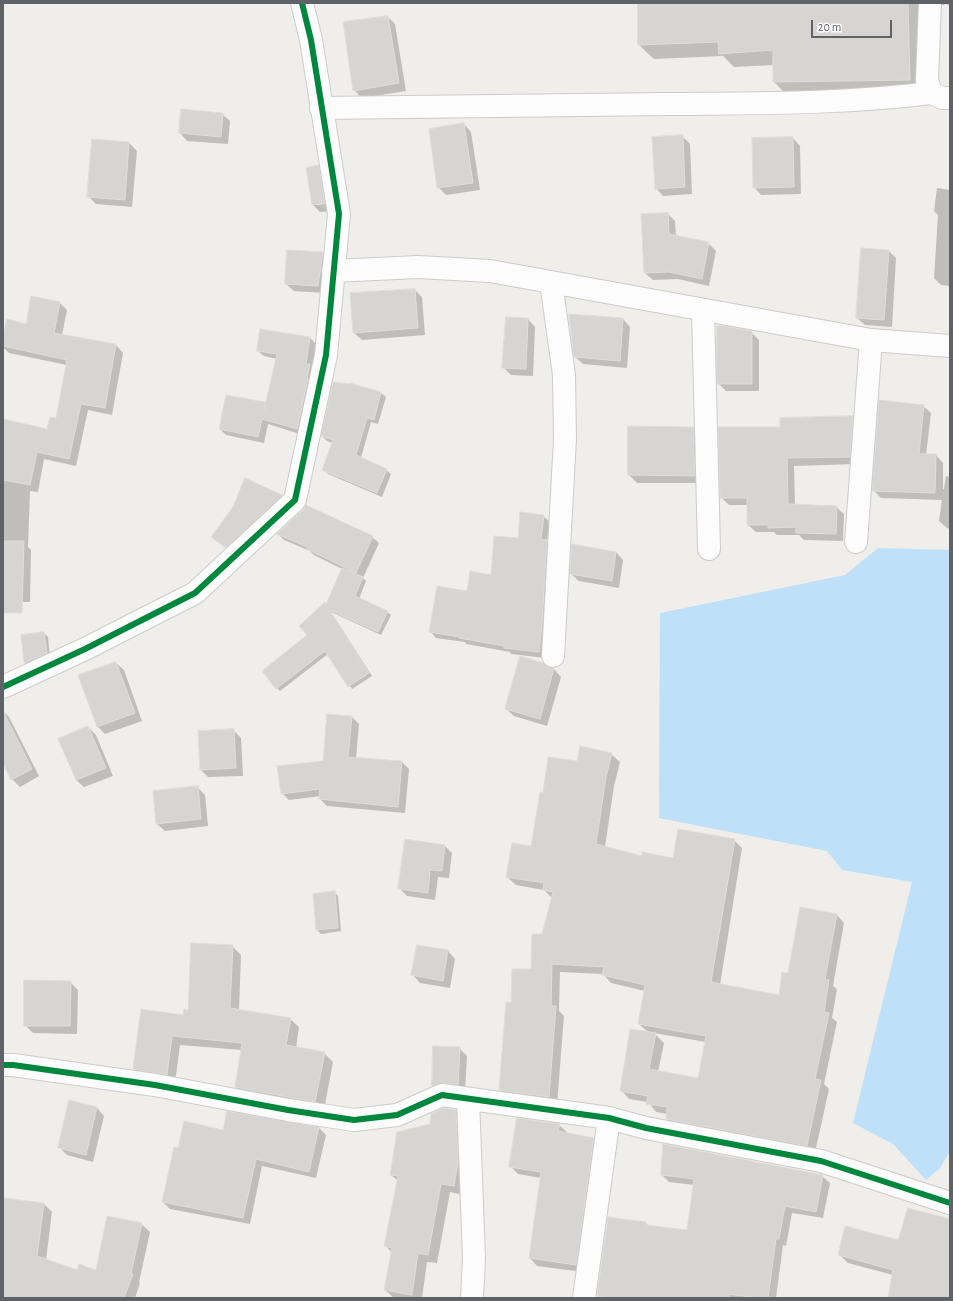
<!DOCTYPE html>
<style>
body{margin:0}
#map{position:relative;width:953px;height:1301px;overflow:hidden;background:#efeeea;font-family:"Alegreya Sans",sans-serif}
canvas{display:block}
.frame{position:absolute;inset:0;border:4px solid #5f6368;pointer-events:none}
.scale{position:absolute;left:811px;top:20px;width:81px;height:18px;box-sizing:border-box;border:2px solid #5f6368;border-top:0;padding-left:5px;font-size:12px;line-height:14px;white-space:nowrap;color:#5f6368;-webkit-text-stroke:3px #fff;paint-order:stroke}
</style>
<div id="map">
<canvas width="953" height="1301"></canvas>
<div class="frame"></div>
<div class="scale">20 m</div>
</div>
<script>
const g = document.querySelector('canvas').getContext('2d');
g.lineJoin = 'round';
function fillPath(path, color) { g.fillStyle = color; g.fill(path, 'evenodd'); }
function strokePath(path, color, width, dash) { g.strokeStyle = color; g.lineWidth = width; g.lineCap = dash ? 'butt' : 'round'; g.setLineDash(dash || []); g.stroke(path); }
fillPath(new Path2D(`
 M 878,548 L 950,550 L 950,1151 L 940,1168 L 926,1180 L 893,1144 L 853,1123 L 912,882 L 842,870 L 827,851 L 659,818 L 660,613 L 845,575 Z`), '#bfe0f9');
fillPath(new Path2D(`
 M 639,3 L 950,3 L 950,6 L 946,4 L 939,6 L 923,94 L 788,96 L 774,82 L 774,65 L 734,67 L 723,56 L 654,59 L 639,45 Z
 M 388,17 L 395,24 L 406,91 L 362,98 L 354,90 Z
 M 222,114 L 230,121 L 228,144 L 187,141 L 180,133 Z
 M 464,124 L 471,132 L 480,190 L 446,195 L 438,187 Z
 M 682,136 L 690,144 L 692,194 L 663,196 L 656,188 Z
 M 793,138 L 800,146 L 801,194 L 761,195 L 754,187 Z
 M 93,140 L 129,143 L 137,151 L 132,207 L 96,204 L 88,196 Z
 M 318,166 L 326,174 L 332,211 L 320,212 L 313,205 ZM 329,201 L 330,203 L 318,205 L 318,203 Z
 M 937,188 L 950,190 L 950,286 L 941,285 L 934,278 L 938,215 L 934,211 Z
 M 668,214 L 675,221 L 676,237 L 708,243 L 716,251 L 709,286 L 678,279 L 653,280 L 645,273 Z
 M 889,251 L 896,258 L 892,327 L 865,325 L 857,318 Z
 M 322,253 L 330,261 L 325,293 L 294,291 L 286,284 Z
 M 415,290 L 422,297 L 425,335 L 362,340 L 354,333 Z
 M 59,302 L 67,310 L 62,335 L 116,345 L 123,353 L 112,415 L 88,410 L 76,466 L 44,459 L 38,492 L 30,491 L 28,547 L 31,550 L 30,602 L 3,602 L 3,421 L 48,430 L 57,419 L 67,365 L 9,353 L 3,347 L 3,341 Z
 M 528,319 L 535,327 L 533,376 L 511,375 L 503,367 Z
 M 623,319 L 630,327 L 627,368 L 583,364 L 575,357 Z
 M 261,330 L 310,338 L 316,344 L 303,435 L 268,424 L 264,443 L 226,435 L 220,429 L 265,403 L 266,404 L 277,359 L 264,356 L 258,351 Z
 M 751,332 L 759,340 L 759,391 L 726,391 L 718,383 Z
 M 350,384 L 381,393 L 386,397 L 378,424 L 371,422 L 361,458 L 386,470 L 391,474 L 382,497 L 328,474 L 323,469 L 333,443 L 327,441 L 322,436 Z
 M 923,406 L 931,413 L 926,455 L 936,455 L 943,463 L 943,489 L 944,489 L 946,476 L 950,477 L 950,529 L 947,528 L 939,521 L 942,500 L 881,498 L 873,490 Z
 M 852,417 L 860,424 L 857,464 L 794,466 L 795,505 L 836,507 L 844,514 L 843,541 L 804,540 L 799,535 L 777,535 L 774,532 L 756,532 L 748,525 L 748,505 L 729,505 L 721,497 L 781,428 Z
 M 629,427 L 693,428 L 701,436 L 702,483 L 637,483 L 629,475 Z
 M 246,479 L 282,495 L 285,499 L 230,550 L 216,540 L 234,508 Z
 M 543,516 L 550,522 L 547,542 L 553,547 L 545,658 L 511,654 L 510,652 L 466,644 L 465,642 L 436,638 L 430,631 L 468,593 L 492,576 L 518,539 Z
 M 278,534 L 372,537 L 379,543 L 363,578 L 366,581 L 359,599 L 387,612 L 391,615 L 381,635 L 331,612 L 372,676 L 352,689 L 328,654 L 280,691 L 277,688 L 326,605 L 342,569 L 314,555 L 310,551 L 284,540 Z
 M 616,552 L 623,560 L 619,588 L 579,581 L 571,574 Z
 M 44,633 L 48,637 L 50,657 L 28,666 L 25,663 Z
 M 116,663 L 124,670 L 142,721 L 105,734 L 98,727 L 79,676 Z
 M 546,668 L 554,669 L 561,677 L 547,726 L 514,716 L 506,709 Z
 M 3,711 L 9,717 L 39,776 L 20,787 L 12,779 L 3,763 Z
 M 352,717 L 359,724 L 356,758 L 402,762 L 409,769 L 405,813 L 327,806 L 320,799 L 321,796 L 289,800 L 282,793 L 324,762 Z
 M 88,727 L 96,735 L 113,776 L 84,787 L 76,780 Z
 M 233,730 L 241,738 L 243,776 L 208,777 L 201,770 Z
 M 611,754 L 620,762 L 614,786 L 605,847 L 643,857 L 673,859 L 734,840 L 742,848 L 720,985 L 780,996 L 789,974 L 836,914 L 844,923 L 833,986 L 837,989 L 832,1018 L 837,1022 L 824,1084 L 829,1089 L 815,1153 L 675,1127 L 667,1119 L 667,1114 L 656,1112 L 648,1102 L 629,1099 L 621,1090 L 649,1033 L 639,1024 L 645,991 L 611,983 L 603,974 L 560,972 L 559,1011 L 564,1016 L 557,1105 L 508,1098 L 500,1090 L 512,1004 L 531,970 L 543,935 L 552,898 L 544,890 L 516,885 L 507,877 L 532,847 L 544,794 L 578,762 ZM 654,1033 L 706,1042 L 699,1079 L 658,1072 L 664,1043 Z
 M 197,787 L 205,795 L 208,826 L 165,831 L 157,824 Z
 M 445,846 L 452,853 L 449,878 L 438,877 L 435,900 L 407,896 L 400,889 Z
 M 334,892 L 338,896 L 341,931 L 321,934 L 317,930 L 314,895 Z
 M 232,946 L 241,955 L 239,1010 L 290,1019 L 299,1027 L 296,1048 L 324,1053 L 333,1062 L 324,1110 L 245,1096 L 236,1087 L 242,1050 L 180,1045 L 175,1083 L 143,1078 L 134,1069 L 189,1011 Z
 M 448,951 L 455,959 L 450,988 L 420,983 L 413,975 Z
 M 70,982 L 78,990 L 77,1034 L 33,1033 L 25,1025 Z
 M 459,1048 L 467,1056 L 465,1092 L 440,1093 L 433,1085 Z
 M 70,1101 L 97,1108 L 104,1116 L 93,1162 L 67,1155 L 59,1147 Z
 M 455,1110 L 465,1120 L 463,1195 L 450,1192 L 437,1263 L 427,1262 L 422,1298 L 394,1298 L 385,1290 L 392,1253 L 386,1246 L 398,1181 L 391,1175 L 431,1125 Z
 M 228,1112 L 319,1128 L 326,1135 L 316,1178 L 262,1166 L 250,1224 L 170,1209 L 163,1202 L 223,1132 Z
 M 559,1125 L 567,1132 L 567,1134 L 593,1139 L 601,1146 L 583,1272 L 537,1266 L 530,1258 L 541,1178 L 518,1174 L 510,1166 Z
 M 662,1175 L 822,1176 L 830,1183 L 823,1218 L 792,1213 L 786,1246 L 783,1245 L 776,1298 L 598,1298 L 609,1218 L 646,1223 L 649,1226 L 688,1231 L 694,1185 L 669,1182 Z
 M 3,1199 L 44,1204 L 52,1212 L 46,1260 L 77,1271 L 96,1272 L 141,1224 L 150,1232 L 139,1282 L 140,1283 L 135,1298 L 3,1298 Z
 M 949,1216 L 950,1216 L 950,1298 L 889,1298 L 893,1275 L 848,1263 L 839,1254 L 898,1241 L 948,1220 Z`), '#0003');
const building = new Path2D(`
 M 638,3 L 908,3 L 910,80 L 773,82 L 773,50 L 719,54 L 718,42 L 638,45 Z
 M 388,16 L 399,83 L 353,91 L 343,22 Z
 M 181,109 L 223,113 L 221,137 L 179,133 Z
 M 464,123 L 473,183 L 437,188 L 429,129 Z
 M 683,135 L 685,187 L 655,189 L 652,137 Z
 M 793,137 L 794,187 L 753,188 L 752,138 Z
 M 92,139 L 129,142 L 125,200 L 87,197 Z
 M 319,165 L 325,203 L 312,205 L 306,168 Z
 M 668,213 L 669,234 L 709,242 L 702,279 L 669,272 L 644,273 L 641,214 Z
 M 861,248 L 889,250 L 884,320 L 856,318 Z
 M 287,250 L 323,252 L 318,286 L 285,284 Z
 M 415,289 L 418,328 L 353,333 L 350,293 Z
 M 31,296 L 60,302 L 54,333 L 116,344 L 105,408 L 81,404 L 69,459 L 37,452 L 30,485 L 3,480 L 3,419 L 47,429 L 50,417 L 56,418 L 67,360 L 3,346 L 3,336 L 7,319 L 26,324 Z
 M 569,314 L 623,318 L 620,361 L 574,357 Z
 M 506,317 L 528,318 L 526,369 L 502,368 Z
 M 717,326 L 725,326 L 752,331 L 752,384 L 717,384 Z
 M 260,329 L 310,337 L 306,364 L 310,364 L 307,377 L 308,378 L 297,429 L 262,419 L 258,437 L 219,429 L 226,395 L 265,402 L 264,410 L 277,354 L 257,351 Z
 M 333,382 L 349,384 L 350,383 L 381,392 L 374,420 L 367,418 L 356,455 L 387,469 L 377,493 L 322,470 L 333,440 L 321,436 Z
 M 879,400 L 924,405 L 919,454 L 936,454 L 935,493 L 872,491 Z
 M 853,416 L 850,457 L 787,458 L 788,504 L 837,506 L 836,534 L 796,533 L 796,527 L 768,528 L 768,525 L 747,525 L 747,498 L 720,498 L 718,427 L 780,427 L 780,418 Z
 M 628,426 L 693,427 L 695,476 L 628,475 Z
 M 245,478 L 282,495 L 226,548 L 211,537 L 233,507 Z
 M 306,505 L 373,536 L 356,573 L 307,549 L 307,547 L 277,534 L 304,509 Z
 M 520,512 L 544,515 L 541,539 L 547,540 L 542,623 L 539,652 L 504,648 L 504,646 L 459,638 L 459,637 L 429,632 L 437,586 L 467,591 L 470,571 L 491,575 L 494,536 L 518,538 Z
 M 3,541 L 24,541 L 22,613 L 3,613 Z
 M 572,544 L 616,552 L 612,581 L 570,574 Z
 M 342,568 L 363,577 L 355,596 L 388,611 L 378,632 L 329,610 L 369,673 L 348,687 L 325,651 L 276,689 L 262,671 L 307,635 L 299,626 L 325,602 L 326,604 Z
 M 44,632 L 47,653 L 24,663 L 21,635 Z
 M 520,656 L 543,663 L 547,667 L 554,668 L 540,719 L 505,709 Z
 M 116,662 L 135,713 L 97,727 L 78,675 Z
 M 3,711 L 32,769 L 11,780 L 3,763 Z
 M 327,714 L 352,716 L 348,757 L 402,761 L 398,807 L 319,799 L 320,789 L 281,794 L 277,766 L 323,761 Z
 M 88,726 L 106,768 L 76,780 L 58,739 Z
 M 234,729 L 236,768 L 200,770 L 198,731 Z
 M 580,746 L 612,753 L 606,777 L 596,844 L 642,856 L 642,852 L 673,858 L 678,829 L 735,839 L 711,982 L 779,995 L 782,972 L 788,973 L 800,907 L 837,914 L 825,979 L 829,980 L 824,1012 L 829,1013 L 815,1079 L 821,1080 L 807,1146 L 666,1119 L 667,1107 L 646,1104 L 648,1096 L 620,1091 L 630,1029 L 656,1033 L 649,1069 L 698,1078 L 706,1036 L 638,1024 L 645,985 L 602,975 L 604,967 L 552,964 L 551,1006 L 556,1006 L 549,1097 L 499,1090 L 506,1002 L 511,1003 L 512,969 L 531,969 L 532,934 L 542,934 L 553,892 L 543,890 L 544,883 L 506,877 L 512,843 L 531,846 L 540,792 L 543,793 L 548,757 L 577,761 Z
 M 198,786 L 201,819 L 156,824 L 153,791 Z
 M 405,839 L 445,845 L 442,871 L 430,870 L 428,893 L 398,889 Z
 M 335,891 L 338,928 L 316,930 L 313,894 Z
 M 191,943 L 233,945 L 230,1008 L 291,1018 L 286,1045 L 325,1052 L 315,1102 L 235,1087 L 242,1043 L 172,1036 L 167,1075 L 133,1069 L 141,1009 L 183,1015 L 184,1009 L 188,1010 Z
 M 417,945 L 448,950 L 443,981 L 411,975 Z
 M 24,980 L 71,981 L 70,1026 L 24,1026 Z
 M 433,1046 L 460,1047 L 458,1085 L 443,1083 L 432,1086 Z
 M 69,1100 L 97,1107 L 86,1155 L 58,1148 Z
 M 444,1108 L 456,1110 L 458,1162 L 454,1186 L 441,1184 L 428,1255 L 418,1253 L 412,1295 L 384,1290 L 392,1248 L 384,1246 L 398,1176 L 390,1175 L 397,1132 L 430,1124 L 431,1114 Z
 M 227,1111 L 319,1127 L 309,1172 L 256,1159 L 243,1218 L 162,1202 L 174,1147 L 178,1148 L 184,1121 L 223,1130 Z
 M 517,1118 L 560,1124 L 558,1131 L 594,1138 L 576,1265 L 529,1258 L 541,1172 L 509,1167 Z
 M 663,1144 L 823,1175 L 816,1212 L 785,1206 L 779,1239 L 776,1239 L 768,1298 L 757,1298 L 729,1294 L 729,1298 L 611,1298 L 597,1296 L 608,1217 L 646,1222 L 646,1225 L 687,1230 L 694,1179 L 661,1175 Z
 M 4,1198 L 44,1203 L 37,1256 L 77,1270 L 79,1264 L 96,1270 L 107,1216 L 142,1223 L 131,1274 L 133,1274 L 124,1298 L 3,1298 L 3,1210 Z
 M 908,1208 L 950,1219 L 950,1298 L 888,1298 L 893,1270 L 838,1255 L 845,1226 L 898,1240 Z`);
fillPath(building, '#d6d5d3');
strokePath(building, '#deddd9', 1);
const minor = new Path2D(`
 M 930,3 L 927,80 L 931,93 L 943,98 L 950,98
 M 321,108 C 437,107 552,105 668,104 C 756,103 844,104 931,93
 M 333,271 L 418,267 L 490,271 L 871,340 L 950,346
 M 551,282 L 564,375 L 565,439 L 553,656
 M 703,310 L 709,549
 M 856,542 L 871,340
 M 3,687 L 85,649 L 195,593 L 295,500 L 326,355 L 339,214 L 311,40 L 302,3
 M 3,1065 L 13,1065 L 155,1085 L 288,1110 L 354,1120 L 397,1115 L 442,1095 L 609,1118 L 646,1128 L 821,1161 L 950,1203
 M 468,1099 L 474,1258 L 472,1298
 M 584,1298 L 609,1118`);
strokePath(minor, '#cbcccc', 24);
strokePath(minor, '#fdfcfc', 22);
strokePath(new Path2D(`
 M 3,687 L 85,649 L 195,593 L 295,500 L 326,355 L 339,214 L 311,40 L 302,3
 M 3,1065 L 13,1065 L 155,1085 L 288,1110 L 354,1120 L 397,1115 L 442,1095 L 609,1118 L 646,1128 L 821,1161 L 950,1203`), '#00873e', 6);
</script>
